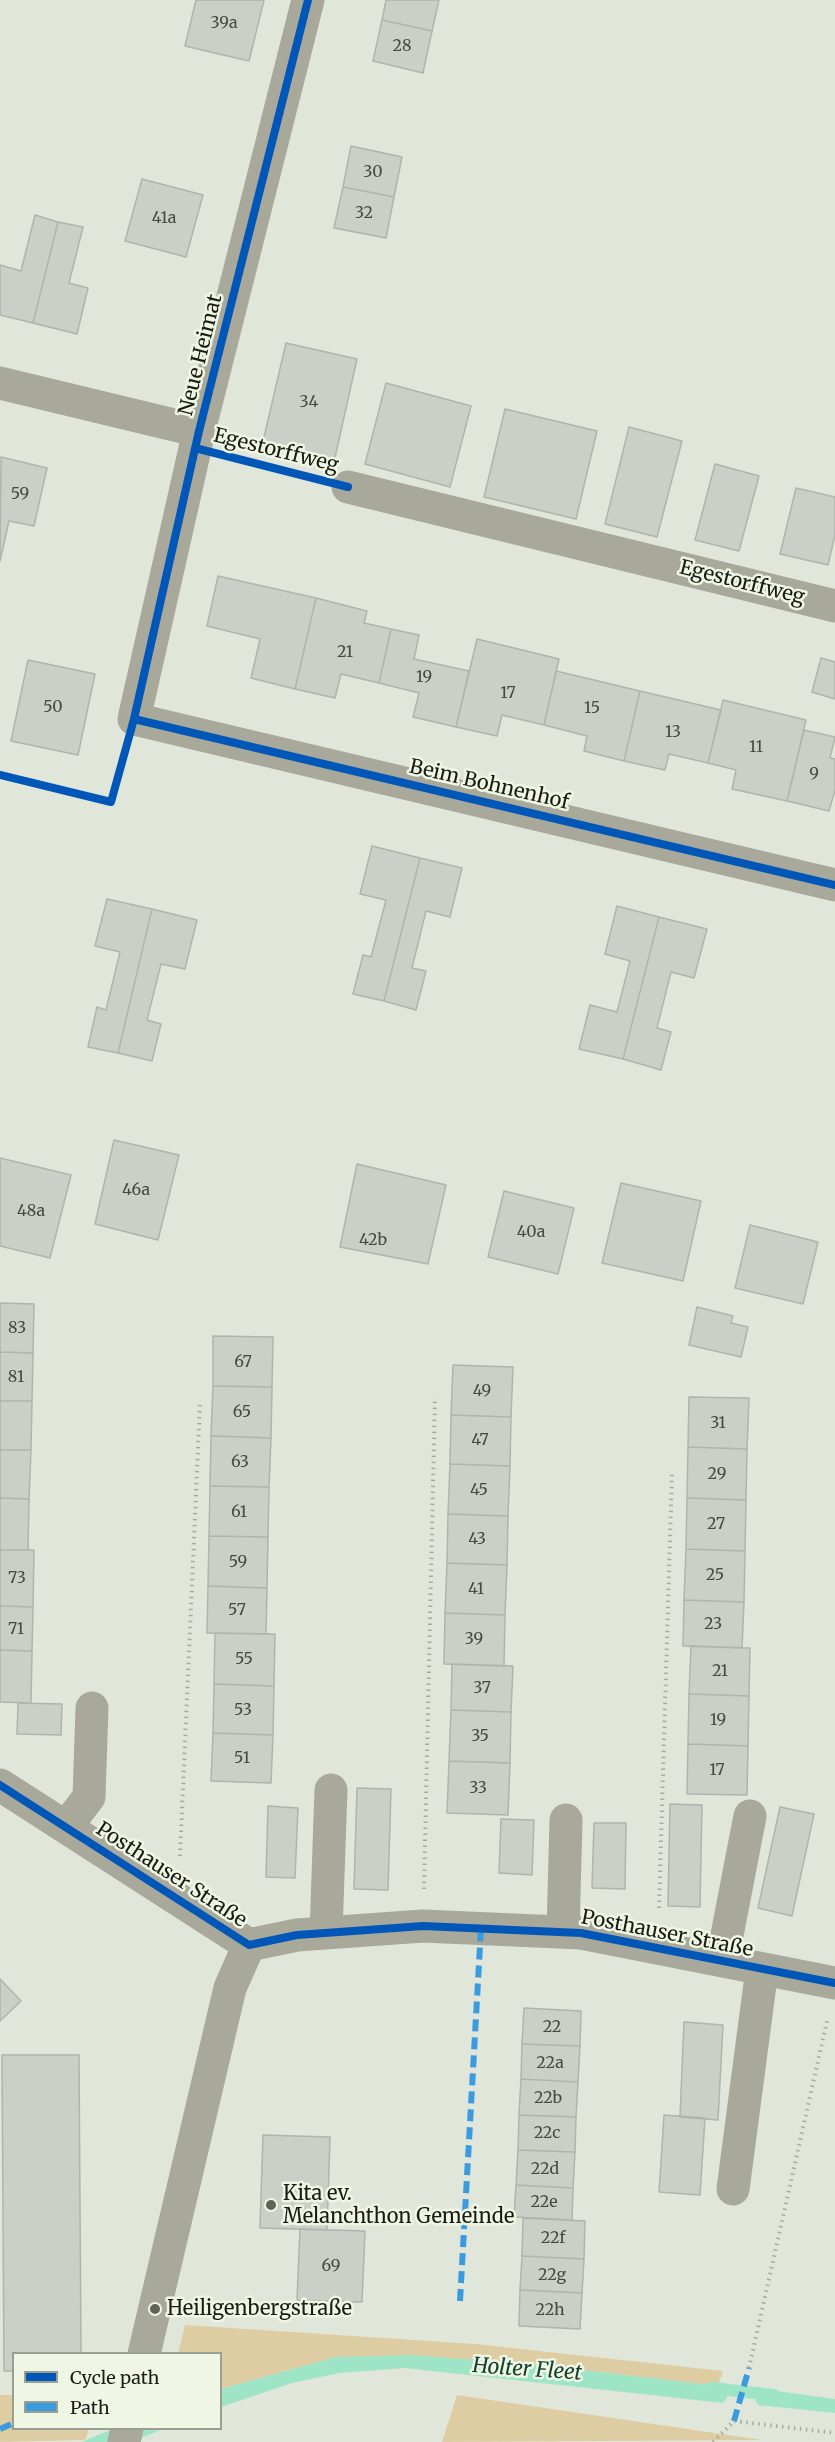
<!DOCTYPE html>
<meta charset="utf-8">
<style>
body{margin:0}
#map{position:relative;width:835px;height:2442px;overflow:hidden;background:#e1e6da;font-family:Merriweather,serif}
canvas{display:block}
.legend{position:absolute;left:12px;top:2352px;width:210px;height:78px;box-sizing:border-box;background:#eff7e4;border:2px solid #999f91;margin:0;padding:8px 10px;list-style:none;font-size:18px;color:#191c15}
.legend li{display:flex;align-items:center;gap:12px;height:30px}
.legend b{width:30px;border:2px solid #999f91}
</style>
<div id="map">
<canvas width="835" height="2442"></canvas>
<ul class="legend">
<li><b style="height:8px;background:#0057b8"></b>Cycle path</li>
<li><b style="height:8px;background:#3b9bdf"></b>Path</li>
</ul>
</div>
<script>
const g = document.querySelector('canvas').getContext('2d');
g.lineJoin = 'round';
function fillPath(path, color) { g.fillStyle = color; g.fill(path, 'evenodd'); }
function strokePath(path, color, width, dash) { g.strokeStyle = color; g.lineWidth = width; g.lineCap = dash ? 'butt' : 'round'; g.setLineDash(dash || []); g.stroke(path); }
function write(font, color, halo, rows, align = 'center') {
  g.font = font + ' Merriweather,serif'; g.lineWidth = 5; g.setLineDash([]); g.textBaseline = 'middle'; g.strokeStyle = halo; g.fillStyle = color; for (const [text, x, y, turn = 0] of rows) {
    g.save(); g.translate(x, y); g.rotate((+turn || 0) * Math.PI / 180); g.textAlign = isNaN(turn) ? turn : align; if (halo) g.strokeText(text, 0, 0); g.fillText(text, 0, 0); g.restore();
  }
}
fillPath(new Path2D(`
 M 185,2325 L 475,2344 L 723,2371 L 719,2382 L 710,2385 L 531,2364 L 336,2357 L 221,2389 L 220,2354 L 178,2354 Z
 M 0,2395 L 13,2395 L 14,2428 L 89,2429 L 85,2440 L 0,2442 Z
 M 457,2395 L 762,2440 L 442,2442 Z`), '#decda2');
fillPath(new Path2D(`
 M 412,2355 L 531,2364 L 710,2385 L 719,2382 L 726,2384 L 727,2398 L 723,2403 L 405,2368 L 339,2373 L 292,2383 L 221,2407 L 221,2389 L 336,2357 Z
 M 762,2389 L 835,2399 L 835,2413 L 758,2405 L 755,2399 Z
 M 113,2429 L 163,2429 L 131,2442 L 81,2442 Z`), '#9de5c6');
strokePath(new Path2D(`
 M 711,2388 L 774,2395`), '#9de5c6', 12);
const building = new Path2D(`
 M 196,0 L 264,0 L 249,61 L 185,46 Z
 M 386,0 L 439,0 L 432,31 L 382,20 Z
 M 382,20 L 432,31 L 423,73 L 373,61 Z
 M 351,146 L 402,157 L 394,197 L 343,187 Z
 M 142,179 L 203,195 L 186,257 L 125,241 Z
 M 343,187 L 394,197 L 386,238 L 334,228 Z
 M 35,215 L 58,222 L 33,323 L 0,315 L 0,265 L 21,271 Z
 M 58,222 L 83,227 L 69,283 L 88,288 L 77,334 L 33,323 Z
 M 286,343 L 357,359 L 334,462 L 262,446 Z
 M 386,383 L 471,406 L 450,487 L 365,464 Z
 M 505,409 L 597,431 L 576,519 L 484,497 Z
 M 629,427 L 682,441 L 657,537 L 605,524 Z
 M 1,457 L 47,468 L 34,526 L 9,521 L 0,561 Z
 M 715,464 L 759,476 L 739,551 L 695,540 Z
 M 796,488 L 835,497 L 835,535 L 828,565 L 780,554 Z
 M 218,576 L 316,598 L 295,689 L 251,678 L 260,639 L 207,626 Z
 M 316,598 L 367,611 L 364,623 L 391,629 L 379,683 L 341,674 L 335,698 L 295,689 Z
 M 391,629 L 419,635 L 414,659 L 469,671 L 456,727 L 413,717 L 419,693 L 379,683 Z
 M 477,639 L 559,659 L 544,725 L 502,715 L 497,736 L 456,727 Z
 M 821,658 L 835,662 L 835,699 L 812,692 Z
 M 28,660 L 95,674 L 78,755 L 11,741 Z
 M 556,671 L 640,691 L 624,761 L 584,751 L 587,736 L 544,725 Z
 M 640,691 L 721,710 L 708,763 L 669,754 L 665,770 L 624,761 Z
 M 723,700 L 806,720 L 787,801 L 732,789 L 736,770 L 708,763 Z
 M 804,730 L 835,737 L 830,758 L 835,759 L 835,790 L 829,811 L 787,801 Z
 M 372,846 L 420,858 L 384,1001 L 353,994 L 363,955 L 371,957 L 386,900 L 360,894 Z
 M 420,858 L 462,868 L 450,917 L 426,911 L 412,968 L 426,971 L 416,1010 L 384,1001 Z
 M 107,899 L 152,909 L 118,1053 L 88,1047 L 97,1007 L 106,1010 L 120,952 L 95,946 Z
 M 617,906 L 659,917 L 623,1059 L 579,1049 L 590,1005 L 617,1012 L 630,961 L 605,954 Z
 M 152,909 L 197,920 L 185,969 L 161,964 L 147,1020 L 161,1024 L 152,1061 L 118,1053 Z
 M 659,917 L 707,929 L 694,978 L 671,972 L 657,1028 L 671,1032 L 661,1070 L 623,1059 Z
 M 114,1140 L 179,1155 L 158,1240 L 95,1224 Z
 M 0,1158 L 71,1175 L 50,1258 L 0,1246 Z
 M 357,1164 L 446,1185 L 428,1264 L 340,1247 Z
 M 621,1183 L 701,1201 L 683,1281 L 602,1263 Z
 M 504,1191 L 574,1208 L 558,1274 L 488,1257 Z
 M 750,1225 L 818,1242 L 803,1304 L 735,1288 Z
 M 0,1303 L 34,1304 L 33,1353 L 0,1352 Z
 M 697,1307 L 733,1316 L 731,1323 L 748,1327 L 741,1357 L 689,1345 Z
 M 213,1336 L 273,1337 L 272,1387 L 213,1386 Z
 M 0,1352 L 33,1353 L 32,1401 L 0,1401 Z
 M 453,1365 L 513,1367 L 511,1417 L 451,1415 Z
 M 213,1386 L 272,1387 L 271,1438 L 211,1436 Z
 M 689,1397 L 749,1398 L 747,1449 L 688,1447 Z
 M 0,1401 L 32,1401 L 31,1450 L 0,1450 Z
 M 451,1415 L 511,1417 L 510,1466 L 450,1464 Z
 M 211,1436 L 271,1438 L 269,1487 L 210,1486 Z
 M 688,1447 L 747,1449 L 746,1500 L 687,1498 Z
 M 0,1450 L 31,1450 L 29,1499 L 0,1498 Z
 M 450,1464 L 510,1466 L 508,1516 L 448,1514 Z
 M 210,1486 L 269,1487 L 268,1537 L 209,1536 Z
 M 0,1498 L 29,1499 L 28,1550 L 0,1550 Z
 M 687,1498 L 746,1500 L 745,1551 L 686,1549 Z
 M 448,1514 L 508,1516 L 507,1565 L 447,1563 Z
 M 209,1536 L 268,1537 L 267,1588 L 208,1586 Z
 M 686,1549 L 745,1551 L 744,1602 L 684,1600 Z
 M 0,1550 L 34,1550 L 33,1607 L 0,1606 Z
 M 447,1563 L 507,1565 L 505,1615 L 445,1613 Z
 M 208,1586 L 267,1588 L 266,1634 L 207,1633 Z
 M 684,1600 L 744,1602 L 742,1648 L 683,1646 Z
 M 0,1606 L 33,1607 L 32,1651 L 0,1650 Z
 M 445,1613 L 505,1615 L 504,1666 L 444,1664 Z
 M 215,1633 L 275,1634 L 274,1686 L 214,1684 Z
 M 691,1646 L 750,1648 L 749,1696 L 689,1694 Z
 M 0,1650 L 32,1651 L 31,1703 L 0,1702 Z
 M 452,1664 L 513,1666 L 511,1712 L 451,1710 Z
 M 214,1684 L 274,1686 L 273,1735 L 213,1733 Z
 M 689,1694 L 749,1696 L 748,1746 L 688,1744 Z
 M 18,1703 L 62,1704 L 61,1735 L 17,1734 Z
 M 451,1710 L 511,1712 L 510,1763 L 449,1761 Z
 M 213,1733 L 273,1735 L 271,1783 L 211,1781 Z
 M 688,1744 L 748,1746 L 747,1795 L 687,1794 Z
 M 449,1761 L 510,1763 L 508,1815 L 447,1813 Z
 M 357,1788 L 391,1789 L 388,1890 L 354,1889 Z
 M 670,1804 L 702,1805 L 700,1907 L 668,1906 Z
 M 268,1806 L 298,1808 L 295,1878 L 266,1877 Z
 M 780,1807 L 814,1814 L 792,1916 L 758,1908 Z
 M 501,1819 L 534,1820 L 532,1875 L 499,1873 Z
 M 594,1823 L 626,1823 L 625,1889 L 592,1888 Z
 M 0,1979 L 21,2001 L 0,2021 Z
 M 524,2008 L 581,2011 L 580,2046 L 522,2044 Z
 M 684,2022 L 723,2025 L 718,2120 L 680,2117 Z
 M 522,2044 L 580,2046 L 578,2082 L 521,2079 Z
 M 2,2055 L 79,2055 L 81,2354 L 14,2354 L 14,2371 L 4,2371 Z
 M 521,2079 L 578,2082 L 576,2117 L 519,2115 Z
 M 519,2115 L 576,2117 L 575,2152 L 518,2150 Z
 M 664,2115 L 705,2118 L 700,2195 L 659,2192 Z
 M 263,2135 L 330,2137 L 327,2230 L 260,2228 Z
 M 518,2150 L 575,2152 L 573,2188 L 516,2185 Z
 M 516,2185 L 573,2188 L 572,2220 L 514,2217 Z
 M 523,2218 L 585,2221 L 584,2259 L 522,2256 Z
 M 300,2229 L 365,2231 L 362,2302 L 297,2300 Z
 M 522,2256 L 584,2259 L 582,2293 L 520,2290 Z
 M 520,2290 L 582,2293 L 580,2329 L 519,2326 Z`);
fillPath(building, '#cacfc7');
strokePath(building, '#afb4ac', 1.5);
strokePath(new Path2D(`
 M 180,1856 L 200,1403
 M 424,1889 L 435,1397
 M 659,1908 L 672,1472
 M 749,2368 L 827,2021
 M 713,2442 L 734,2421 L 835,2433`), '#a9aaa0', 4, [1.5, 4.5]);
strokePath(new Path2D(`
 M 308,0 L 199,431 L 134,719 L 835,885
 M 0,383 L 199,431
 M 348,487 L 835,606
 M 0,1785 L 249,1945 L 297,1935 L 423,1926 L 581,1933 L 835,1983
 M 66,1827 L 89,1797 L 92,1708
 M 563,1932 L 566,1820
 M 326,1933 L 331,1790
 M 722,1961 L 750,1816
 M 733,2189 L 762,1969
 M 144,2354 L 230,1988 L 249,1945
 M 124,2442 L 127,2428`), '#a8a89b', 33);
strokePath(new Path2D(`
 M 460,2301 L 481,1928
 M 734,2421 L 749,2368
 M 0,2429 L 14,2423`), '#3b9bdf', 6, [12, 6]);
strokePath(new Path2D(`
 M 195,448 L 348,487
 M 134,719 L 835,885
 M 0,775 L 111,802 L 134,719 L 199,431 L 308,0
 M 0,1785 L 249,1945 L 297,1935 L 423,1926 L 581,1933 L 835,1983`), '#0057b8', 8);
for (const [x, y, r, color] of [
 [271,2205,6,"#5f635a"],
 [155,2309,6,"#5f635a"]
]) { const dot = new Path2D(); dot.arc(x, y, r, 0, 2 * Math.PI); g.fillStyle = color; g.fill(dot); strokePath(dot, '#eff7e4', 2); }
write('16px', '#464a42', null, [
 ["39a",224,23],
 ["28",402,46],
 ["30",373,172],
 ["32",364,213],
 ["41a",164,218],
 ["34",309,402],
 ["59",20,494],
 ["21",345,652],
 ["19",424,677],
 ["17",508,693],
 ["50",53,707],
 ["15",592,708],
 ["13",673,732],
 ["11",756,747],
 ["9",814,774],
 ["46a",136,1190],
 ["48a",31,1211],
 ["40a",531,1232],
 ["42b",373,1240],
 ["83",17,1328],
 ["67",243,1362],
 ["81",16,1377],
 ["49",482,1391],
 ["65",242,1412],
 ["31",718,1423],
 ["47",480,1440],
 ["63",240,1462],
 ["29",717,1474],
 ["45",479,1490],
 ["61",239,1512],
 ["27",716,1524],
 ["43",477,1539],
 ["59",238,1562],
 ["25",715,1575],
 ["73",17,1578],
 ["41",476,1589],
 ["57",237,1610],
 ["23",713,1624],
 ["71",16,1629],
 ["39",474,1639],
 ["55",244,1659],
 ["21",720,1671],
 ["37",482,1688],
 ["53",243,1710],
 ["19",718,1720],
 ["35",480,1736],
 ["51",242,1758],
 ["17",717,1770],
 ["33",478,1788],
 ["22",552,2027],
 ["22a",550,2063],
 ["22b",548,2098],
 ["22c",547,2133],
 ["22d",545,2169],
 ["22e",544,2202],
 ["22f",553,2238],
 ["69",331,2266],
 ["22g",552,2275],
 ["22h",550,2310]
]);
write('20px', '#191c15', '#eff7e4', [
 ["Neue Heimat",201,355,-76],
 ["Egestorffweg",276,451,14],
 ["Egestorffweg",742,583,14],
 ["Beim Bohnenhof",489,785,13],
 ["Posthauser Straße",171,1875,33],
 ["Posthauser Straße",667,1934,11]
]);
write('20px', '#191c15', '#eff7e4', [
 ["Kita ev.",283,2194],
 ["Melanchthon Gemeinde",283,2217],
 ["Heiligenbergstraße",167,2309]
], 'left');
write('italic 21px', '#144132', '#eff7e4', [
 ["Holter Fleet",527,2370,4]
]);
</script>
